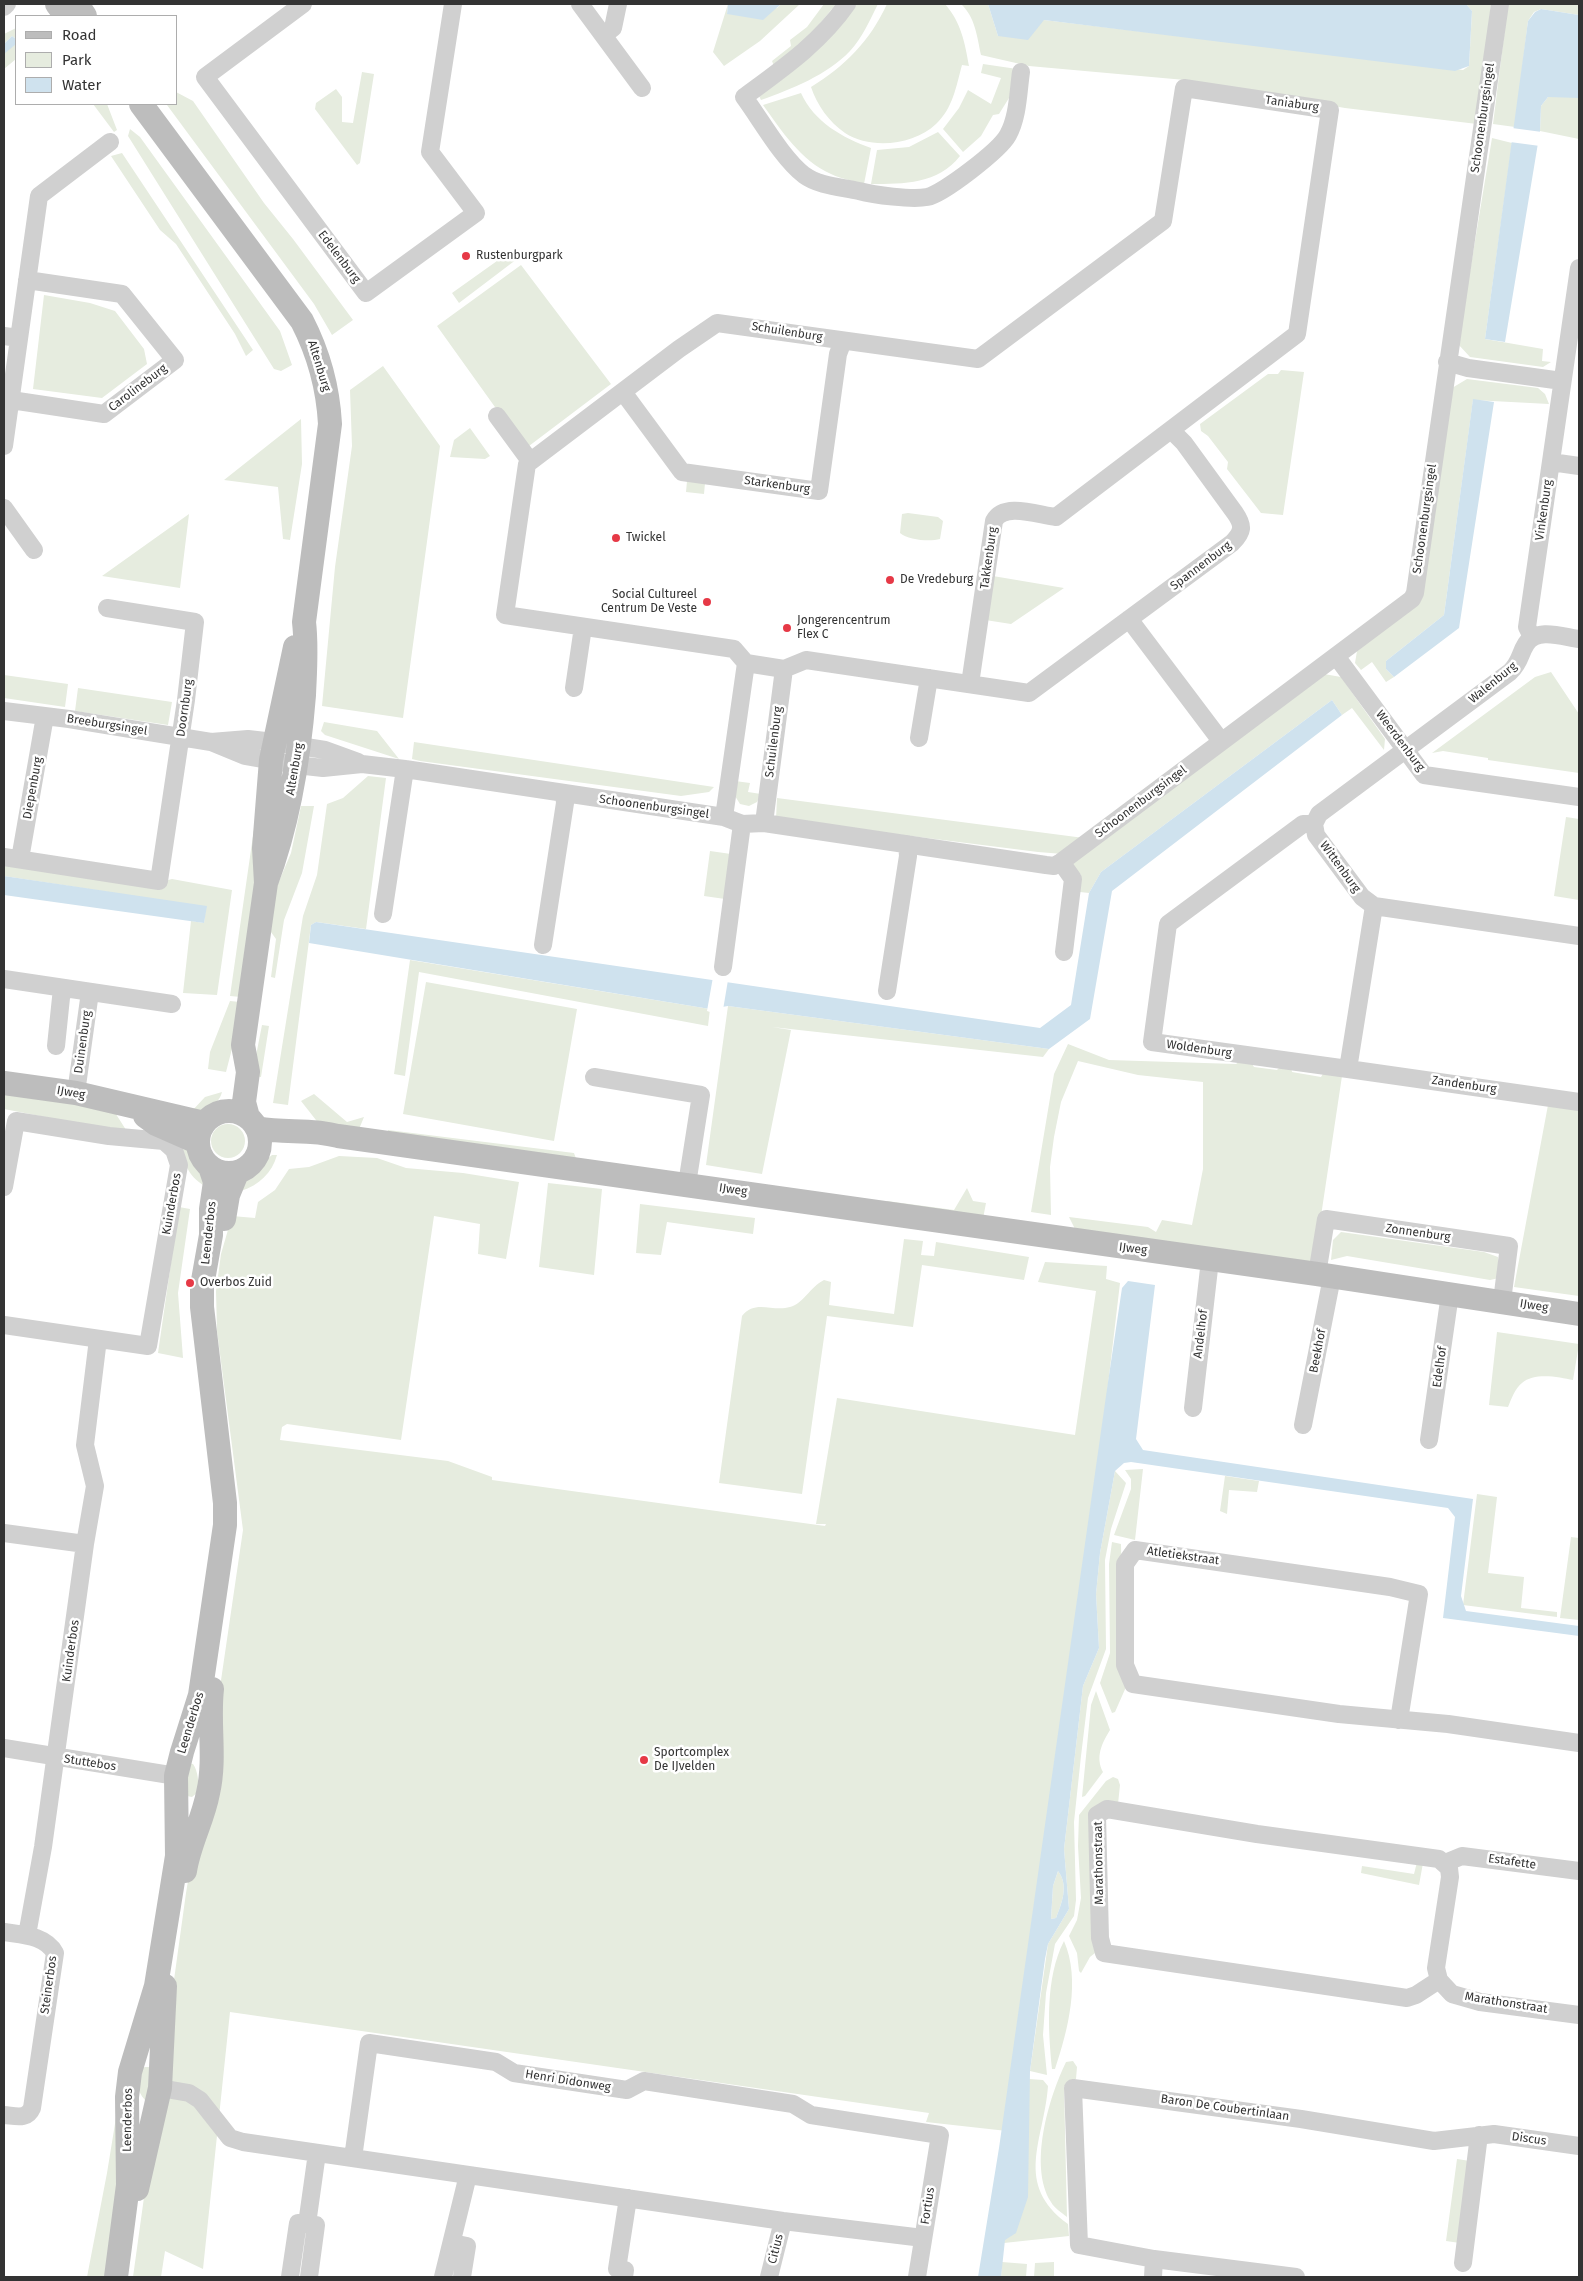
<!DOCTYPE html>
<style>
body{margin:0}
#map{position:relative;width:1583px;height:2281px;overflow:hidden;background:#fff;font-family:"Fira Sans",sans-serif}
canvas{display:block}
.frame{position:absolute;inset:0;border:5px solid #333;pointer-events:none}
.legend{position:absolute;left:15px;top:15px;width:162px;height:90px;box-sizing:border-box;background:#fff;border:1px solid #adadad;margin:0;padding:6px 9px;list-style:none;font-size:15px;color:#333}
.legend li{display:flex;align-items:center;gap:10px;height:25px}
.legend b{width:25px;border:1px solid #adadad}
</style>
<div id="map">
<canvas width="1583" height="2281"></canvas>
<div class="frame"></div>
<ul class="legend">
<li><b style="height:6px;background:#bdbdbd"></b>Road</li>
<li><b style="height:14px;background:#e6ecdf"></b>Park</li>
<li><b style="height:14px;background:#cfe2ee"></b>Water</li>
</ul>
</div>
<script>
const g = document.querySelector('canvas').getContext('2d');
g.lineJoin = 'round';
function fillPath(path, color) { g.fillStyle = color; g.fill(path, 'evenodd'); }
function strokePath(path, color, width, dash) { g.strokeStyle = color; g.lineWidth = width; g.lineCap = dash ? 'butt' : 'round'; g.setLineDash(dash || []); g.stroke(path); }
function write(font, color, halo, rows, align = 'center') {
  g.font = font + ' "Fira Sans",sans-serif'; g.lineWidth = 5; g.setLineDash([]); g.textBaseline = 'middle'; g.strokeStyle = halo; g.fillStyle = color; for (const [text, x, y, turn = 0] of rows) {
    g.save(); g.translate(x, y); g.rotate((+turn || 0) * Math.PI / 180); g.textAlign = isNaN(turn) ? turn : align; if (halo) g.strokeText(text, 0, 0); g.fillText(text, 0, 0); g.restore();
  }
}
fillPath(new Path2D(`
 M 728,4 L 727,14 L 777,8 L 781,4 L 800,4 L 760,41 L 724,66 L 713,52 Z
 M 824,4 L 836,4 L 809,37 L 774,66 L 772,61 L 791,46 L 790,40 L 807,27 Z
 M 853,4 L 878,4 C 870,20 862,38 850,51 C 827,75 792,89 761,100 L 759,96 Z
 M 887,4 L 945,4 C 961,22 965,43 969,66 L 962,65 C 956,87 953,108 936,124 C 914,145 871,150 845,133 C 829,122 817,105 811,87 C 845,66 870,41 887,4 Z
 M 961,4 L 988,4 L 998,36 L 1044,20 L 1463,70 L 1469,66 L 1472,11 L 1466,4 L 1491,4 L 1477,124 L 1345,108 L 1185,80 L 1029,66 L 981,55 C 977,36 975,17 961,4 Z
 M 1508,4 L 1579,4 L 1579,15 L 1541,9 L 1534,12 L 1528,21 L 1515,127 L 1493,124 Z
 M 16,28 L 16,39 L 12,36 L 4,44 L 4,34 Z
 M 16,43 L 16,59 L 4,69 L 4,53 Z
 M 983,64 L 1017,69 L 1009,98 L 999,114 L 993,115 L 981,136 L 963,152 L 943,129 L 959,108 L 968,90 L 991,104 L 1001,78 L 981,73 Z
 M 362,72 L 374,74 L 360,163 L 357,165 L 315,109 L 316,103 L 336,89 L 342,97 L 342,122 L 353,123 Z
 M 1579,72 L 1579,139 L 1540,131 L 1541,106 L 1548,97 Z
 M 176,92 L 193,101 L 264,203 L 293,239 L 353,320 L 332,335 L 314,304 L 167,105 L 166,104 L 176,104 Z
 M 801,93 C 814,122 843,138 871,148 L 864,184 C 854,181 841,179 831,174 C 801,161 781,130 763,105 Z
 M 93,104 L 107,104 L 117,130 L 114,132 Z
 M 130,129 L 140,137 L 280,331 L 292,365 L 281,371 L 274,369 L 128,136 Z
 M 938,132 L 960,156 C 938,184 904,184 871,184 L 877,150 L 909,147 Z
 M 1492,138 L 1512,143 L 1485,339 L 1543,349 L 1542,361 L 1551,362 L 1543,367 L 1470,357 L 1458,344 Z
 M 122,153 L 253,350 L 246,356 L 235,334 L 176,244 L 160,230 L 111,156 Z
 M 511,251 L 517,259 L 459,303 L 452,293 Z
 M 521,265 L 611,384 L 525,449 L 437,326 Z
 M 44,295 L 90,303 L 115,311 L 144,349 L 147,364 L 102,398 L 33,389 Z
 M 383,366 L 440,446 L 403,718 L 322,706 L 335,567 L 352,446 L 350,390 Z
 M 1281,370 L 1304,372 L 1283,515 L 1261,513 L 1227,469 L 1228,462 L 1208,436 L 1201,431 L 1200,424 L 1268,374 L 1278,374 Z
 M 1467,379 L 1538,388 L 1545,394 L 1549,404 L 1473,400 L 1444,615 L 1386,661 L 1386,669 L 1394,677 L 1386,682 L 1372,662 L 1361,670 L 1355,663 L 1357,651 L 1419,602 L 1452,388 Z
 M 301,419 L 302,464 L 290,540 L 283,539 L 278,487 L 224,480 Z
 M 470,428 L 490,456 L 485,459 L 450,457 L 454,440 Z
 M 687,481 L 705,483 L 704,494 L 686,492 Z
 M 908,513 L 938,517 L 943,521 L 940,539 C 930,542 908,540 900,533 L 902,514 Z
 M 189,514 L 180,588 L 102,576 Z
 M 987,575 L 1064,588 L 1011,624 L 979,619 Z
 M 1551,672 L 1579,714 L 1579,773 L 1488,760 L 1488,758 L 1443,751 L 1432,753 L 1535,677 Z
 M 1324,674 L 1341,677 L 1385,739 L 1384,750 L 1352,708 L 1342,715 L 1332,700 L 1101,872 L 1089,893 L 1080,892 L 1081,875 L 1071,863 Z
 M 4,675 L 68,684 L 65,707 L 4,698 Z
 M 78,688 L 172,702 L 168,725 L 75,711 Z
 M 324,722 L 377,731 L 399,759 L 325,735 L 321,731 Z
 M 414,742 L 714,787 L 709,792 L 681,796 L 420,761 L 412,759 Z
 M 368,776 L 386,778 L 366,929 L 316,922 L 311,925 L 288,1105 L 273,1103 L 303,916 L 317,875 L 327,804 L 343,798 Z
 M 735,781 L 750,783 L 748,792 L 761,794 L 757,802 L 749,806 L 740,804 L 735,796 Z
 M 777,798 L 1084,838 L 1063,854 L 1038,852 L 776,819 Z
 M 258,801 L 264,801 L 241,997 L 230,996 Z
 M 301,806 L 314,806 L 302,873 L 284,920 L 275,978 L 271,977 L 276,939 L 268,928 L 274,893 L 291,853 Z
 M 1566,817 L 1579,819 L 1579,900 L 1554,896 Z
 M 710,851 L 731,854 L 725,899 L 704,896 Z
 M 4,864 L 145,886 L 172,879 L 232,890 L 217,995 L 183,993 L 191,921 L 204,923 L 206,907 L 4,876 Z
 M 410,960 L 710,1009 L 708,1026 L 419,972 L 405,1076 L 394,1074 Z
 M 426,982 L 577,1009 L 554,1141 L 403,1114 Z
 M 230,1001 L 240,1002 L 235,1037 L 226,1072 L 208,1069 L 210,1052 Z
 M 728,1006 L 1049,1049 L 1043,1057 L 772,1027 L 791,1030 L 762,1174 L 706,1165 Z
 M 262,1025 L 269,1026 L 261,1077 L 252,1076 Z
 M 1068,1044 L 1109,1060 L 1236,1064 L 1240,1061 L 1250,1061 L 1254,1067 L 1277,1070 L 1281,1066 L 1291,1067 L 1292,1072 L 1321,1077 L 1324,1072 L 1342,1076 L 1315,1256 L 1304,1267 L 1077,1233 L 1069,1217 L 1148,1227 L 1156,1232 L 1162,1220 L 1192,1225 L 1203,1169 L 1203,1082 L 1138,1075 L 1078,1061 L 1061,1102 L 1054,1137 L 1050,1167 L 1051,1215 L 1031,1212 L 1054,1074 Z
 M 4,1092 L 114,1111 L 128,1133 L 4,1109 Z
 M 222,1092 C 218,1107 204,1111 191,1112 L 205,1097 Z
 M 314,1094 L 347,1122 L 364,1117 L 357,1134 L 323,1129 L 301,1101 Z
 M 1548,1105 L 1579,1110 L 1579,1296 L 1514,1287 Z
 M211 1141a17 17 0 1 1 34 0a17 17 0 1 1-34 0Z
 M 388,1130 L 574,1153 L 579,1167 L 387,1139 Z
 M 179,1141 C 193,1150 203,1169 205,1186 C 186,1175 184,1161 179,1141 Z
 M 272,1155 L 277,1155 C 272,1173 259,1185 241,1191 L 243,1179 Z
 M 339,1156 L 377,1158 L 406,1168 L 463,1173 L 519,1182 L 506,1259 L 478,1254 L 480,1224 L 434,1216 L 401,1440 L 287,1424 L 282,1427 L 280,1440 L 448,1461 L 492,1477 L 492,1480 L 825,1526 L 826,1524 L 816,1524 L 837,1398 L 1075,1435 L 1096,1291 L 1038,1282 L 1045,1262 L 1107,1266 L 1106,1279 L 1120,1283 L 1077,1648 L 1007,2131 L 926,2122 L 929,2113 L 230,2012 L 203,2269 L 165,2251 L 161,2277 L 133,2277 L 186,1893 L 219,1694 L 243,1530 L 217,1331 L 216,1291 L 221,1254 L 232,1216 L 255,1218 L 258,1202 L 275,1190 L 289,1169 L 309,1167 Z
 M 548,1183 L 602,1189 L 594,1275 L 539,1267 Z
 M 967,1188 L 973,1201 L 986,1203 L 982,1224 L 887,1210 L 887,1201 L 954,1210 Z
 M 640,1204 L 755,1218 L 753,1234 L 667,1222 L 661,1255 L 636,1253 Z
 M 179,1207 L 190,1209 L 178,1293 L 183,1358 L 158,1353 Z
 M 1341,1232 L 1484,1252 L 1498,1257 L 1499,1278 L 1490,1280 L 1347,1256 L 1331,1260 L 1333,1240 Z
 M 904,1239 L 923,1241 L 921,1255 L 934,1256 L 936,1242 L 1029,1257 L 1024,1280 L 922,1265 L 913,1327 L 827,1316 L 802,1494 L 719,1483 L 742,1316 C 755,1299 772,1312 790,1307 C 803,1304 810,1287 824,1280 L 831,1282 L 829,1305 L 894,1314 Z
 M 1497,1332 L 1579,1344 L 1573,1380 C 1559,1377 1534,1372 1522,1383 C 1515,1388 1511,1400 1508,1407 L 1489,1405 Z
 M 1143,1469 L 1135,1540 L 1114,1535 L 1131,1489 L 1131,1479 L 1125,1470 Z
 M 1115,1471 L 1126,1483 L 1111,1529 L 1105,1560 L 1106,1649 L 1088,1698 L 1081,1756 L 1074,1822 L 1076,1900 L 1074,1916 L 1055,1944 L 1046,1993 L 1043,2035 L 1047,2075 L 1030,2071 L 1048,1944 L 1069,1909 L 1064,1849 L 1083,1686 L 1099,1648 L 1096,1594 L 1100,1553 Z
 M 1225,1476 L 1259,1481 L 1257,1492 L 1229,1490 L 1227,1514 L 1220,1511 Z
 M 1477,1494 L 1497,1497 L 1488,1573 L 1524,1577 L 1521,1608 L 1557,1612 L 1557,1617 L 1463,1605 Z
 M 1571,1537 L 1579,1538 L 1579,1620 L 1560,1618 Z
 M 1112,1542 L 1121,1544 L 1123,1657 L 1126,1687 L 1115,1712 L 1112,1713 L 1100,1683 L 1110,1653 L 1109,1564 Z
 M 1096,1691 L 1110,1730 C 1102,1743 1095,1757 1103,1772 L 1085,1796 L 1082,1797 L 1091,1705 Z
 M 188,1763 L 193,1764 C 198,1771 199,1783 198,1792 L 192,1797 L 187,1796 Z
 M 1113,1777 L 1118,1779 L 1120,1785 L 1118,1804 L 1089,1818 L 1095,1953 L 1090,1957 L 1081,1973 L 1079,1971 L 1077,1953 L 1069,1936 L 1077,1920 L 1081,1898 L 1078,1846 L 1079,1815 L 1106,1781 Z
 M 1417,1862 L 1423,1863 L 1419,1885 L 1361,1873 L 1362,1866 L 1414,1874 Z
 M 1058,1871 C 1069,1885 1062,1903 1056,1918 L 1051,1919 L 1053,1886 Z
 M 1064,1941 C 1081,1980 1068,2030 1055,2069 L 1052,2069 C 1048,2029 1045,1978 1064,1941 Z
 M 1073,2061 L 1077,2067 L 1076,2079 L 1069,2081 L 1064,2087 L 1067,2217 C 1062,2213 1054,2208 1051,2202 C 1028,2166 1049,2097 1066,2062 Z
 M 145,2067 L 150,2067 L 148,2100 L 145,2100 C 136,2091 138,2080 140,2069 Z
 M 1029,2079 L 1043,2080 L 1048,2086 C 1044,2141 1013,2184 1068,2224 L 1069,2236 L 1004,2243 L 1028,2108 Z
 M 120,2093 L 125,2168 L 109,2277 L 87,2277 L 107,2173 Z
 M 1457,2159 L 1470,2161 L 1460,2243 L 1446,2241 Z
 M 1002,2262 L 1027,2264 L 1026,2277 L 1001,2277 Z
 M 1054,2262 L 1054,2277 L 1034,2277 L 1035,2263 Z`), '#e6ecdf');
fillPath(new Path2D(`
 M 728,4 L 781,4 L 763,20 L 727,14 Z
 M 988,4 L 1466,4 L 1472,11 L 1469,66 L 1455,71 L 1044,20 L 1028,40 L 998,36 Z
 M 1541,9 L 1579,15 L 1579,98 L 1548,97 L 1541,106 L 1540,131 L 1505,342 L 1485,339 L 1528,21 L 1535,12 Z
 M 12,36 L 16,39 L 16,44 L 4,54 L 4,44 Z
 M 1473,399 L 1494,402 L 1459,628 L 1394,677 L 1386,669 L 1386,661 L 1444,615 Z
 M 1332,700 L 1342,715 L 1112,891 L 1090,1019 L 1049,1049 L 728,1006 L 710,1009 L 309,943 L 311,925 L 316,922 L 1040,1028 L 1071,1005 L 1089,893 L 1101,872 Z
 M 4,876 L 207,906 L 204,923 L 4,895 Z
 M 1128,1281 L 1155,1285 L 1136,1439 L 1143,1450 L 1473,1499 L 1461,1596 L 1466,1611 L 1579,1626 L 1579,1636 L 1443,1618 L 1455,1517 L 1448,1508 L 1131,1462 L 1124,1463 L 1115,1471 L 1100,1553 L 1096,1594 L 1099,1648 L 1083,1686 L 1064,1849 L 1069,1909 L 1048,1944 L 1045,1959 L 1030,2071 L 1028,2197 L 1016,2233 L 1005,2240 L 1001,2277 L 978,2277 L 999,2148 L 1108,1382 L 1122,1288 ZM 1058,1871 C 1069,1885 1062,1903 1056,1918 L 1051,1919 L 1053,1886 Z`), '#cfe2ee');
fillPath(new Path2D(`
 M 1512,128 L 1542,132 L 1540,146 L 1510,142 Z
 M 713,977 L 728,980 L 723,1010 L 710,1012 L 707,1011 Z`), '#fff');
strokePath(new Path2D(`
 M 303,4 L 205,77 L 366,293 L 476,213 L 430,152 L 453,4
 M 580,4 L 642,88
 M 847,4 C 820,43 782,69 744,97 C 761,120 782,158 804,175 C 819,186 841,187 859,191 C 874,195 912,200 927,197 C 943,194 1000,150 1008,135 C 1018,117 1018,93 1021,72
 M 4,7 L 7,4
 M 604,35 L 613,28 L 618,4
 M 4,336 L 19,338
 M 1447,362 L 1468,368 L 1562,381
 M 623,392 L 682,472 L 819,491 L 838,354 L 843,341
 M 11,400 L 104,414 L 175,360 L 122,294 L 27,280
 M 497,416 L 530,461
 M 4,446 L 39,196 L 110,142
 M 1551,462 L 1579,466
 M 4,508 L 34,550
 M 1129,619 L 1221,741
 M 1532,637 L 1527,627 L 1579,268
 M 1579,639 C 1563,637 1537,627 1526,644 C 1519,655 1521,661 1510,672 L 1319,814 L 1314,824 L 1316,835 L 1362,897 L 1374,906 L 1579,936
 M 1336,656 L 1424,775 L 1579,797
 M 784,669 L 746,663 L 734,649 L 505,615 L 527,464 L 679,349 L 717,323 L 978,359 L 1163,221 L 1184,88 L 1330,110 L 1297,334 L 1056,517 C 1038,515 1004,502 994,521 L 970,684
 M 784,669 L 806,660 L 1029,693 L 1232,543 C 1243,532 1244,526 1235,513 L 1184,443 L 1171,430
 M 574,688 L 583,627
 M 4,711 L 69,719 L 211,742 L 248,739 L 274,742 L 325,750 L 358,762
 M 919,738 L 929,678
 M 211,742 L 245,756 L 296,765 L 323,768 L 362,764 L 405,769 L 724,817 L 742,824 L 764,823 L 1046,865 L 1054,866 L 1061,862 L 1412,599 L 1415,593 L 1500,4
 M 724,817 L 746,663
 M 764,823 L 784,669
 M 1314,824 L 1303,824 L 1168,924 L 1152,1042 L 1348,1069 L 1374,906
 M 4,857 L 159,881 L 186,700 L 195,622 L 107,608
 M 20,859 L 45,716
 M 1061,862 L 1073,879 L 1064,952
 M 383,914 L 405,769
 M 543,945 L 565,803 L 564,794
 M 723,967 L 742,824
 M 4,979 L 172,1004
 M 887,991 L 908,856 L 907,844
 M 56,1046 L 62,988
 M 1348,1069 L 1579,1102
 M 594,1077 L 701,1095 L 687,1184
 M 76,1093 L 90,992
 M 4,1187 L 16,1121 L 109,1136 L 164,1141 L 174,1150 L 179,1165 L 148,1346 L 4,1325
 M 1317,1274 L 1326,1219 L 1509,1246 L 1502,1301
 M 1193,1408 L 1210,1260
 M 1303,1425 L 1332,1277
 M 1429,1440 L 1450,1294
 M 4,1533 L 85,1544
 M 1399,1720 L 1419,1594 L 1390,1587 L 1135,1550 L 1125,1564 L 1125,1665 L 1133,1684 L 1339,1714 L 1448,1724 L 1579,1743
 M 4,1748 L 176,1776
 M 1445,1863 L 1462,1856 L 1579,1871
 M 4,1932 C 22,1935 45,1935 55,1953 L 32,2108 C 27,2120 16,2116 4,2115
 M 27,1935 L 43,1847 L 85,1544 L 95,1486 L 85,1445 L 98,1339
 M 1439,1980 L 1416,1995 L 1407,1998 L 1104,1953 L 1100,1938 L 1097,1815 L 1107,1809 L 1257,1834 L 1439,1859 L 1449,1868 L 1450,1877 L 1436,1968 L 1439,1980 L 1452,1994 L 1480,2002 L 1579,2015
 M 160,2088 L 189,2093 L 200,2100 L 230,2138 L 243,2142 L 783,2221 L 923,2238
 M 353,2158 L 369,2043 L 496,2062 L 514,2073 L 627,2090 L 644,2081 L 793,2104 L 811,2115 L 940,2135 L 917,2277
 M 452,2243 L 467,2246 L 462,2277
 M 1463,2263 L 1479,2135
 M 290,2277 L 298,2223 L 307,2224
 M 309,2277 L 316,2225 L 307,2224 L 317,2153
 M 443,2277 L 468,2175
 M 624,2277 L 625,2270 L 617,2269 L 628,2198
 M 769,2277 L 783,2221
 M 1153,2277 L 1154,2259
 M 1296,2277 L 1154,2259 L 1079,2245 L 1073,2088 L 1301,2119 L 1434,2141 L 1494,2134 L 1579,2146`), '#d0d0d0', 18);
strokePath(new Path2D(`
 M 57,4 L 66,16
 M 77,4 L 85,16
 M 141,104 L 302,321 C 319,354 328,387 330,424 L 304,622 C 307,647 305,670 304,695 C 299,759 289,822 266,883
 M 4,1083 L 76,1093 L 204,1123
 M198 1142a31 31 0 1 1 62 0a31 31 0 1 1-62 0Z
 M 145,1116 L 156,1124 L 197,1142
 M 248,1117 L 244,1102 L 248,1072 L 243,1045 L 266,883 L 264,848 L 271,760 L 295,647
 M 257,1128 C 285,1134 309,1128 338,1136 L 1317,1274 L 1579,1314
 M 224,1219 L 228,1195 L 237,1173
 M 185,1871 C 189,1844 203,1820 208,1793 C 216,1759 208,1723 212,1689
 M 137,2189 L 160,2088 L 165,1986
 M 116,2277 L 128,2185 L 127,2097 L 130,2072 L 156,1986 L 177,1856 L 176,1776 L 182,1752 L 200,1695 L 225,1525 L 225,1503 L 202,1307 L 202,1286 L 211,1235 L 211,1209 L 215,1182 L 210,1167`), '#bdbdbd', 24);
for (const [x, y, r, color] of [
 [466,256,5,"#e63946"],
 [616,538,5,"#e63946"],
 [890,580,5,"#e63946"],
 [707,602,5,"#e63946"],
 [787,628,5,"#e63946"],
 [190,1283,5,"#e63946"],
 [644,1760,5,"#e63946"]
]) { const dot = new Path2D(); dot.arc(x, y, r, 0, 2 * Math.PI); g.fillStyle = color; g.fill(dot); strokePath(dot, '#fff', 2); }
write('12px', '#333', '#fff', [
 ["Taniaburg",1292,104,8],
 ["Schoonenburgsingel",1483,118,-82],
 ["Edelenburg",339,257,53],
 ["Schuilenburg",787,332,9],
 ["Altenburg",319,366,73],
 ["Carolineburg",138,388,-37],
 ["Starkenburg",777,485,8],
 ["Vinkenburg",1544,510,-82],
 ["Schoonenburgsingel",1425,519,-82],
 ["Takkenburg",989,558,-82],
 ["Spannenburg",1201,566,-37],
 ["Walenburg",1493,683,-39],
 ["Doornburg",185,708,-82],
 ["Breeburgsingel",107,725,9],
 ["Weerdenburg",1400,741,53],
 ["Schuilenburg",774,742,-83],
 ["Altenburg",295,769,-80],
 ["Diepenburg",33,788,-80],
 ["Schoonenburgsingel",1141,802,-37],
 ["Schoonenburgsingel",654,807,8],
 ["Wittenburg",1340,867,54],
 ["Duinenburg",83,1042,-82],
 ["Woldenburg",1199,1049,8],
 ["Zandenburg",1464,1085,8],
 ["IJweg",71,1093,10],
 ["IJweg",733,1190,8],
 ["Kuinderbos",172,1204,-80],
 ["Leenderbos",209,1233,-84],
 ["Zonnenburg",1418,1233,8],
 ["IJweg",1133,1249,7],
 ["IJweg",1534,1306,9],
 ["Andelhof",1201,1334,-83],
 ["Beekhof",1318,1351,-79],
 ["Edelhof",1440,1367,-82],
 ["Atletiekstraat",1183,1556,8],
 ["Kuinderbos",71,1651,-82],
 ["Leenderbos",191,1723,-73],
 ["Stuttebos",90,1763,9],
 ["Estafette",1512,1862,8],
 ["Marathonstraat",1099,1863,-91],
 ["Steinerbos",49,1985,-82],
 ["Marathonstraat",1506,2003,9],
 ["Henri Didonweg",568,2081,9],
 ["Baron De Coubertinlaan",1225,2108,8],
 ["Leenderbos",128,2120,-89],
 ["Discus",1529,2139,8],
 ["Fortius",928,2206,-81],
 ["Citius",776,2249,-76]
]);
write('12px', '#333', '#fff', [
 ["Rustenburgpark",476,256],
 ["Twickel",626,538],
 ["De Vredeburg",900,580],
 ["Social Cultureel",697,595,"right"],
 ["Centrum De Veste",697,609,"right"],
 ["Jongerencentrum",797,621],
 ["Flex C",797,635],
 ["Overbos Zuid",200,1283],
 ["Sportcomplex",654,1753],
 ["De IJvelden",654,1767]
], 'left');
</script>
